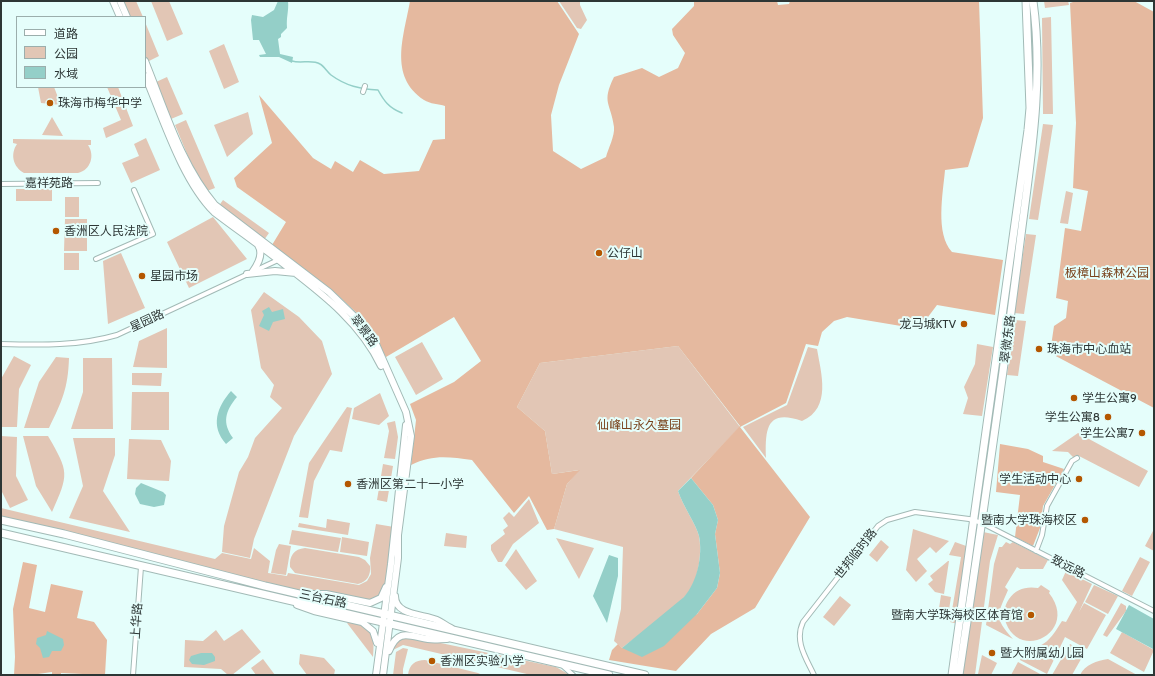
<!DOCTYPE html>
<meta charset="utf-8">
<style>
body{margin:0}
#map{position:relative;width:1155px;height:676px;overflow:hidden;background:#e5fefb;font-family:Cabin,"Noto Sans SC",sans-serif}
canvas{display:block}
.frame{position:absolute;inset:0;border:2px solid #2d3635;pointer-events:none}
.legend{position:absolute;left:16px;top:16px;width:130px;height:72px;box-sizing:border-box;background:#e5fefb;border:1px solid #9baeac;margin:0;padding:5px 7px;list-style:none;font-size:12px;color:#2d3635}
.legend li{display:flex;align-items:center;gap:8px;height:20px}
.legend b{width:20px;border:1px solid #9baeac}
</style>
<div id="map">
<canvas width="1155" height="676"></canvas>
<div class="frame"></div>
<ul class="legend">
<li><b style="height:5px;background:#fff"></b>道路</li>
<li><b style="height:11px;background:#e2c6b5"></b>公园</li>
<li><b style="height:11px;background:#94cfc8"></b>水域</li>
</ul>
</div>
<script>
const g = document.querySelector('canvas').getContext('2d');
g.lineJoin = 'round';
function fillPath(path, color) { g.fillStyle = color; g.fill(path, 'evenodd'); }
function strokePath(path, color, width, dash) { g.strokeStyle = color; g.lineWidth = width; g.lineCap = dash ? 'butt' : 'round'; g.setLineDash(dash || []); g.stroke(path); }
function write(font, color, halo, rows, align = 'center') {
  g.font = font + ' Cabin,"Noto Sans SC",sans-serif'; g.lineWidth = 4; g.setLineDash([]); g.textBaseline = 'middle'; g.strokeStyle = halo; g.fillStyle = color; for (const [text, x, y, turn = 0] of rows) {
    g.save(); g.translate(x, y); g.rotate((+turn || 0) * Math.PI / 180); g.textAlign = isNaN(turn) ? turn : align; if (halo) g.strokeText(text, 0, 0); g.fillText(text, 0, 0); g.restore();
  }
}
fillPath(new Path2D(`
 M 122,1 L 136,1 L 143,17 L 129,17 Z
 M 151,1 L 169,1 L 183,34 L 167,41 Z
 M 559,1 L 580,1 L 580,5 L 587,20 L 581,29 L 577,28 Z
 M 1044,1 L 1068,1 L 1069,5 L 1045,8 Z
 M 1051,17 L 1053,114 L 1043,114 L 1042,18 Z
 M 145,22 L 159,56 L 147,62 L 145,56 Z
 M 224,44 L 239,82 L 224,89 L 209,51 Z
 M 167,77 L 183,114 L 171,119 L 156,82 Z
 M 38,87 L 54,87 L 61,105 L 41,103 Z
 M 107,87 L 118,87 L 133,126 L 106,138 L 103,128 L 121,120 Z
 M 248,112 L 253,134 L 227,157 L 214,125 Z
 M 52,117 L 63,136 L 42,135 Z
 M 186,120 L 215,188 L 207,191 L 192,166 L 175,125 Z
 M 1043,124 L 1053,125 L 1038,220 L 1029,219 Z
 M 146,138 L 160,170 L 131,183 L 122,163 L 139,156 L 134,144 Z
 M 13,139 L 91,140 L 91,145 L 88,145 C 95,155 91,170 78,173 L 24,173 C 13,167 10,154 17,144 L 13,143 Z
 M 16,189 L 52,189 L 52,201 L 16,201 Z
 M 1066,191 L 1073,193 L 1068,224 L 1060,223 Z
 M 65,197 L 79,197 L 79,217 L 65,217 Z
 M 223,200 L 269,233 L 264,240 L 218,207 Z
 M 213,217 L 247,259 L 189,288 L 167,242 Z
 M 65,219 L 87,219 L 87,251 L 64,251 Z
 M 1026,234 L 1036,235 L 1024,314 L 1014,313 Z
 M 64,253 L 79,253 L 79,270 L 64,270 Z
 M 121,253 L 145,308 L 108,324 L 103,261 Z
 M 264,292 L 299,317 L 322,341 L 332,374 L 294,436 L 254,539 L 250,558 L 222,552 L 224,526 L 239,472 L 248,457 L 255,438 L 282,408 L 270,397 L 274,385 L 261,368 L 251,310 Z
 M 1015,320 L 1026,321 L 1018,376 L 1007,375 Z
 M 167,328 L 167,368 L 133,367 L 139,341 Z
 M 422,342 L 443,379 L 416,395 L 395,357 Z
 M 977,344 L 993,347 L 982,416 L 963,414 L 968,398 L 964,387 L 975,364 Z
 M 678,346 L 740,427 L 678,491 C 683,506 696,524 699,536 C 702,552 699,576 690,590 C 677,610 641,633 622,648 L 614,641 L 621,609 L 623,547 L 554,529 L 567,484 L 579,470 L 552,474 L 545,431 L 517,407 L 540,363 Z
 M 808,347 L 817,349 C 821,373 832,408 802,421 C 767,409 765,428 766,458 L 743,427 L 787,405 Z
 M 14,356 L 31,365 L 19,389 L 17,427 L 1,427 L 1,379 Z
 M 56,357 L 69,358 C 68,389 62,401 49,428 L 24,428 L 39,382 Z
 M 83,358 L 112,358 L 113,429 L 71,429 L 83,392 Z
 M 132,373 L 162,373 L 161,386 L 132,385 Z
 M 132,392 L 169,392 L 169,430 L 131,430 Z
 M 380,393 L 389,416 L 379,425 L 352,419 L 354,408 Z
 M 347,407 L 352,408 L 342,452 L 330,450 L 314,481 L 308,518 L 299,517 L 309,463 Z
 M 395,421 L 398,437 L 395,459 L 384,458 L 389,431 L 387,423 Z
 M 1078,433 L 1148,471 L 1139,487 L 1079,456 L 1074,458 L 1068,452 L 1052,451 Z
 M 1,436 L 17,437 L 16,476 L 28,500 L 10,508 L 1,490 Z
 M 23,436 L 48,436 C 69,472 69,474 52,512 L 36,486 Z
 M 73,438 L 115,438 L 115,455 L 103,491 L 130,532 L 69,518 L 83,486 Z
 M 129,439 L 161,440 L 171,461 L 169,481 L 127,479 Z
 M 383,464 L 393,466 L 387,502 L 377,500 Z
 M 529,499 L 539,523 L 513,544 L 502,562 L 498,562 L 491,550 L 491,545 L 505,534 L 503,530 L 508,526 L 503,518 L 509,512 L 514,517 Z
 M 1,508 L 215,559 L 222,553 L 251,559 L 254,548 L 270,561 L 268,573 L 287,576 L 288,573 L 359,585 L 367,581 L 371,574 L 370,558 L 376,524 L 394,527 L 386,585 L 375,602 L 302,594 L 1,520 Z
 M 327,519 L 350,523 L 348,535 L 298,527 L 299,523 L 326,528 Z
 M 913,529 L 949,541 L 936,553 L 930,547 L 917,559 L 927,571 L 916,582 L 906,570 Z
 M 1154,529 L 1154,551 L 1145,546 Z
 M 292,530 L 341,538 L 338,552 L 289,544 Z
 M 983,532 L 998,535 L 990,561 L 975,675 L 959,675 Z
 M 446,533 L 467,536 L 466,548 L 444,546 Z
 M 342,537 L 369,542 L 367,556 L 340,552 Z
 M 556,538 L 594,548 L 579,579 Z
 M 881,540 L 889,547 L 877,562 L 869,555 Z
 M 955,542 L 969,547 L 958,624 L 950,622 L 961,557 L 949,555 Z
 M 1006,542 L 1010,544 L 1013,542 L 1048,560 L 1043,569 L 1020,569 L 1017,567 L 1005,587 L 1008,590 C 998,614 993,617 1013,639 L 986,625 L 994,564 L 999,547 L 1002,547 Z
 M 279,544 L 291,546 L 286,575 L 271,573 L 276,550 Z
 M 305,548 L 359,557 L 365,560 L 370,566 C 371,575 367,582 358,584 L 295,573 L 290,567 C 289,556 294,549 305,548 Z
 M 516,549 L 537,581 L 526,590 L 505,565 Z
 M 1140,557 L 1150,562 L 1132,596 L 1122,591 Z
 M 948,561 L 949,561 L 944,594 L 935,592 L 928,584 L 933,580 L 930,576 Z
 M 1066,571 L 1092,584 L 1079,612 L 1084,603 L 1106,615 L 1087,649 L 1065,637 L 1047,674 L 1020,660 L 1026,648 C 1046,649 1053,635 1062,621 L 1066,622 L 1077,602 L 1062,580 Z
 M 1041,585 L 1050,591 L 1049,593 C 1079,631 1021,662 1006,623 C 1003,615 1004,606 1009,599 C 1016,589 1026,586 1038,588 Z
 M 1094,585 L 1118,596 L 1108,614 L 1085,602 Z
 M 941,595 L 951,597 L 948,616 L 938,615 Z
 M 840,596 L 851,605 L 834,626 L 823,617 Z
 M 1121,603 L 1126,606 L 1126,611 L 1107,637 L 1103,635 Z
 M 351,622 C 373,628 375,636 373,657 L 347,623 Z
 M 242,629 L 261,652 L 232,675 L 228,675 L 221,669 L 184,667 L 185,640 L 203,641 L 216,630 L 224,641 Z
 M 1122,632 L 1154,650 L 1144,672 L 1110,653 Z
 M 407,636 L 556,667 L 570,675 L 531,675 L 403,645 L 393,650 L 398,640 Z
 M 1070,644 L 1085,652 L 1072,675 L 1052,675 Z
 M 403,648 L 408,649 L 403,669 L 403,675 L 393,675 L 396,652 Z
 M 300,654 L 324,658 L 335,670 L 334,675 L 307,675 L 299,664 Z
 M 982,655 L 997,663 L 991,675 L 978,674 Z
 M 263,659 L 275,675 L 256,675 L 251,668 Z
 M 1108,659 L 1137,675 L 1080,675 C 1085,664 1097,661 1108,659 Z
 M 425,660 L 478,673 L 482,675 L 408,675 C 409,665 415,660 425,660 Z
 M 1018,662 L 1042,675 L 1011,675 Z`), '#e2c6b5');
fillPath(new Path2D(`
 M 410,1 L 557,1 L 579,34 L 559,85 L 551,115 L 553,151 L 581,169 L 606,157 C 608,149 615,136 614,127 C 611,103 601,103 614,77 L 642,68 L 659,77 L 678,68 L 685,53 L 673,35 L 672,29 L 694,6 L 694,1 L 777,1 L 778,5 L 789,4 L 790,1 L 979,1 L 983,118 L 968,167 L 945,170 C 943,194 935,233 952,252 L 1003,260 L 995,315 L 937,305 L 919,329 L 847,317 L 834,321 L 822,332 L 818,346 L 806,344 L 786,403 L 740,427 L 810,517 L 755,608 L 711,634 L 676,671 L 609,660 L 612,650 L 618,644 L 622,648 L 697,614 L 717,588 L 720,573 L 715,534 L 718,520 L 713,505 L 691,478 L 740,426 L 678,346 L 540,363 L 517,407 L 545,431 L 552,474 L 580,470 L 567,484 L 554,529 L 547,530 L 529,496 L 514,513 L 472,460 C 449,457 433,454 411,465 L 416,420 L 410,404 L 454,382 L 481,361 L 454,317 L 386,357 L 359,315 L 332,290 L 272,245 L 286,222 L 237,187 L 234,178 L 272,143 L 259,95 L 313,158 L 331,169 L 335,161 L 353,172 L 360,160 L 384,174 L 419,171 L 433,140 L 445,139 L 445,106 C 439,104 430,104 424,100 C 388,76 404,36 410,1 Z
 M 1076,1 L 1134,1 L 1154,12 L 1154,408 L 1050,353 L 1054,326 L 1066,318 L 1068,301 L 1056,298 L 1065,228 L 1081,231 L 1088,191 L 1073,188 L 1076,123 L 1070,3 Z
 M 1000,444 L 1028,449 L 1043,456 L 1043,462 L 1064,469 L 1043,506 L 1040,528 L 1033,546 L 1015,537 L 1020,495 L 996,492 Z
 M 23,562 L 37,565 L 29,608 L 45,612 L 51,584 L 83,591 L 77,618 L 94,622 L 107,640 L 105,675 L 61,673 L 61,675 L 52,675 L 52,672 L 31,675 L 14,675 L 15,657 L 13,609 Z`), '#e5b99f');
fillPath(new Path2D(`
 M 278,1 L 288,1 C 289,11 286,17 287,28 L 281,34 L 281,37 L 278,39 L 280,54 L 293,57 L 292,63 L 279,57 L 260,57 L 259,55 L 266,54 L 259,40 L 253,40 L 251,20 L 252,15 L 263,17 L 274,10 Z
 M 269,307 L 272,312 L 283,309 L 285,319 L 273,322 L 269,331 L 259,326 L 264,315 L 262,311 Z
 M 231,391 L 237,397 C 225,411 222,423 233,438 L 226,444 C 210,426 217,407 231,391 Z
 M 691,478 L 713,505 L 718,520 L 715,534 L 720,573 L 717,588 L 697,614 L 664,646 L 642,657 L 622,648 L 684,597 C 697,582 703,556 699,536 C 696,524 683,506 678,491 Z
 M 141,483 L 163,492 L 166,495 L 164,505 L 154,507 L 140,504 L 135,494 L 136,488 Z
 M 609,555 L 618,558 L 618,576 L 607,623 L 593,596 Z
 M 1129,605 L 1154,619 L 1153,649 L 1116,629 Z
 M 47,631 L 63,639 L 64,645 L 61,651 L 52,651 L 49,657 L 43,658 L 40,648 L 36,644 L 37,638 L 46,635 Z
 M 201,653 L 212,653 L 215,657 L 215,661 L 204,665 L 192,664 L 189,660 L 191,656 Z`), '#94cfc8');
strokePath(new Path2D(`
 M 292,61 C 301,64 312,59 320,64 C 324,66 327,72 331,75 C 346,86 360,89 378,90 C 384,101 389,108 402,113`), '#94cfc8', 1.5);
const street = new Path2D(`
 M 363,92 L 365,86
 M 1,184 L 98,183
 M 96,259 L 153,234 L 134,190
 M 1,344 C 40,345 80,346 117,335 L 278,260
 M 1036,551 L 1042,535 L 1047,506 L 1072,461 L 1077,458
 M 563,666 L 573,675
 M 133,675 L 141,567
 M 814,675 C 806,658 794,641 803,622 L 878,526 L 887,520 L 915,512 L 969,519 L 982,523 L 1154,611`);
const secondary = new Path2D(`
 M 113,1 L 120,17
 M 120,1 L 127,17
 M 145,61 C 165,110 181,165 215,205 L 329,292 L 357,319 L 376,344 L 406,412 L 411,436 L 398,535 L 398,558 L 383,675
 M 145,76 C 163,118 182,180 214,212 C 239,231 265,249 290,269 C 325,296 361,324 381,366
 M 253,271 C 258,264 264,254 258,245
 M 247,274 L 275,271 L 296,273
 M 308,594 L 326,594 L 370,603 L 381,598 L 386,587
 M 395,596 C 395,616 424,614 437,620 C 442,622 446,626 451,628
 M 297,605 L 314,611 L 362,622 L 373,631 L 377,643
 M 389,651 C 398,628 409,636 428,639 C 434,640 441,639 447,639
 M 376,675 L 391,564 L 406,425`);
const primary = new Path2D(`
 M 1,520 L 64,534 L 265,586 L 645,675
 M 1,533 L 609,675
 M 952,675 L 1028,130 L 1030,108 L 1026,1
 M 959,675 C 980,536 1000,398 1018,259 C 1028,174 1045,87 1033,1`);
strokePath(street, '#a2bab6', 6);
strokePath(secondary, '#a2bab6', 8);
strokePath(primary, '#a2bab6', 9);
strokePath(street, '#fff', 4);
strokePath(secondary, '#fff', 6);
strokePath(primary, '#fff', 7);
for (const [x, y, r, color] of [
 [50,103,4,"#b45700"],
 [56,231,4,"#b45700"],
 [599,253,4,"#b45700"],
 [142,276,4,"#b45700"],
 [964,324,4,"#b45700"],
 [1039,349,4,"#b45700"],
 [1074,398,4,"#b45700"],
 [1108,417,4,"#b45700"],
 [1142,433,4,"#b45700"],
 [1079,479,4,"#b45700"],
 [348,484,4,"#b45700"],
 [1085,520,4,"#b45700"],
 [1031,615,4,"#b45700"],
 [992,653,4,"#b45700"],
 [432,661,4,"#b45700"]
]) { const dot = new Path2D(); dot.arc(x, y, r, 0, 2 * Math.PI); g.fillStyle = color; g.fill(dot); strokePath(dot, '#e5fefb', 1.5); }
write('12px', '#2d3635', '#e5fefb', [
 ["珠海市梅华中学",58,103],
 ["香洲区人民法院",64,231],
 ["公仔山",607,253],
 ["星园市场",150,276],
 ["龙马城KTV",956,324,"right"],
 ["珠海市中心血站",1047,349],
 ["学生公寓9",1082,398],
 ["学生公寓8",1100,417,"right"],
 ["学生公寓7",1134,433,"right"],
 ["学生活动中心",1071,479,"right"],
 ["香洲区第二十一小学",356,484],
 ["暨南大学珠海校区",1077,520,"right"],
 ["暨南大学珠海校区体育馆",1023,615,"right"],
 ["暨大附属幼儿园",1000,653],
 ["香洲区实验小学",440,661]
], 'left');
write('12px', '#2d3635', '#e5fefb', [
 ["嘉祥苑路",49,183],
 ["星园路",147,321,-25],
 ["翠景路",364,331,53],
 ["翠微东路",1008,339,-83],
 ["世邦临时路",856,554,-52],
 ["致远路",1068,567,27],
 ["三台石路",323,599,12],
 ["上华路",137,621,-86]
]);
write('12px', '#7a431d', '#e5fefb', [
 ["板樟山森林公园",1107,273],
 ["仙峰山永久墓园",639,425]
]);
</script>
